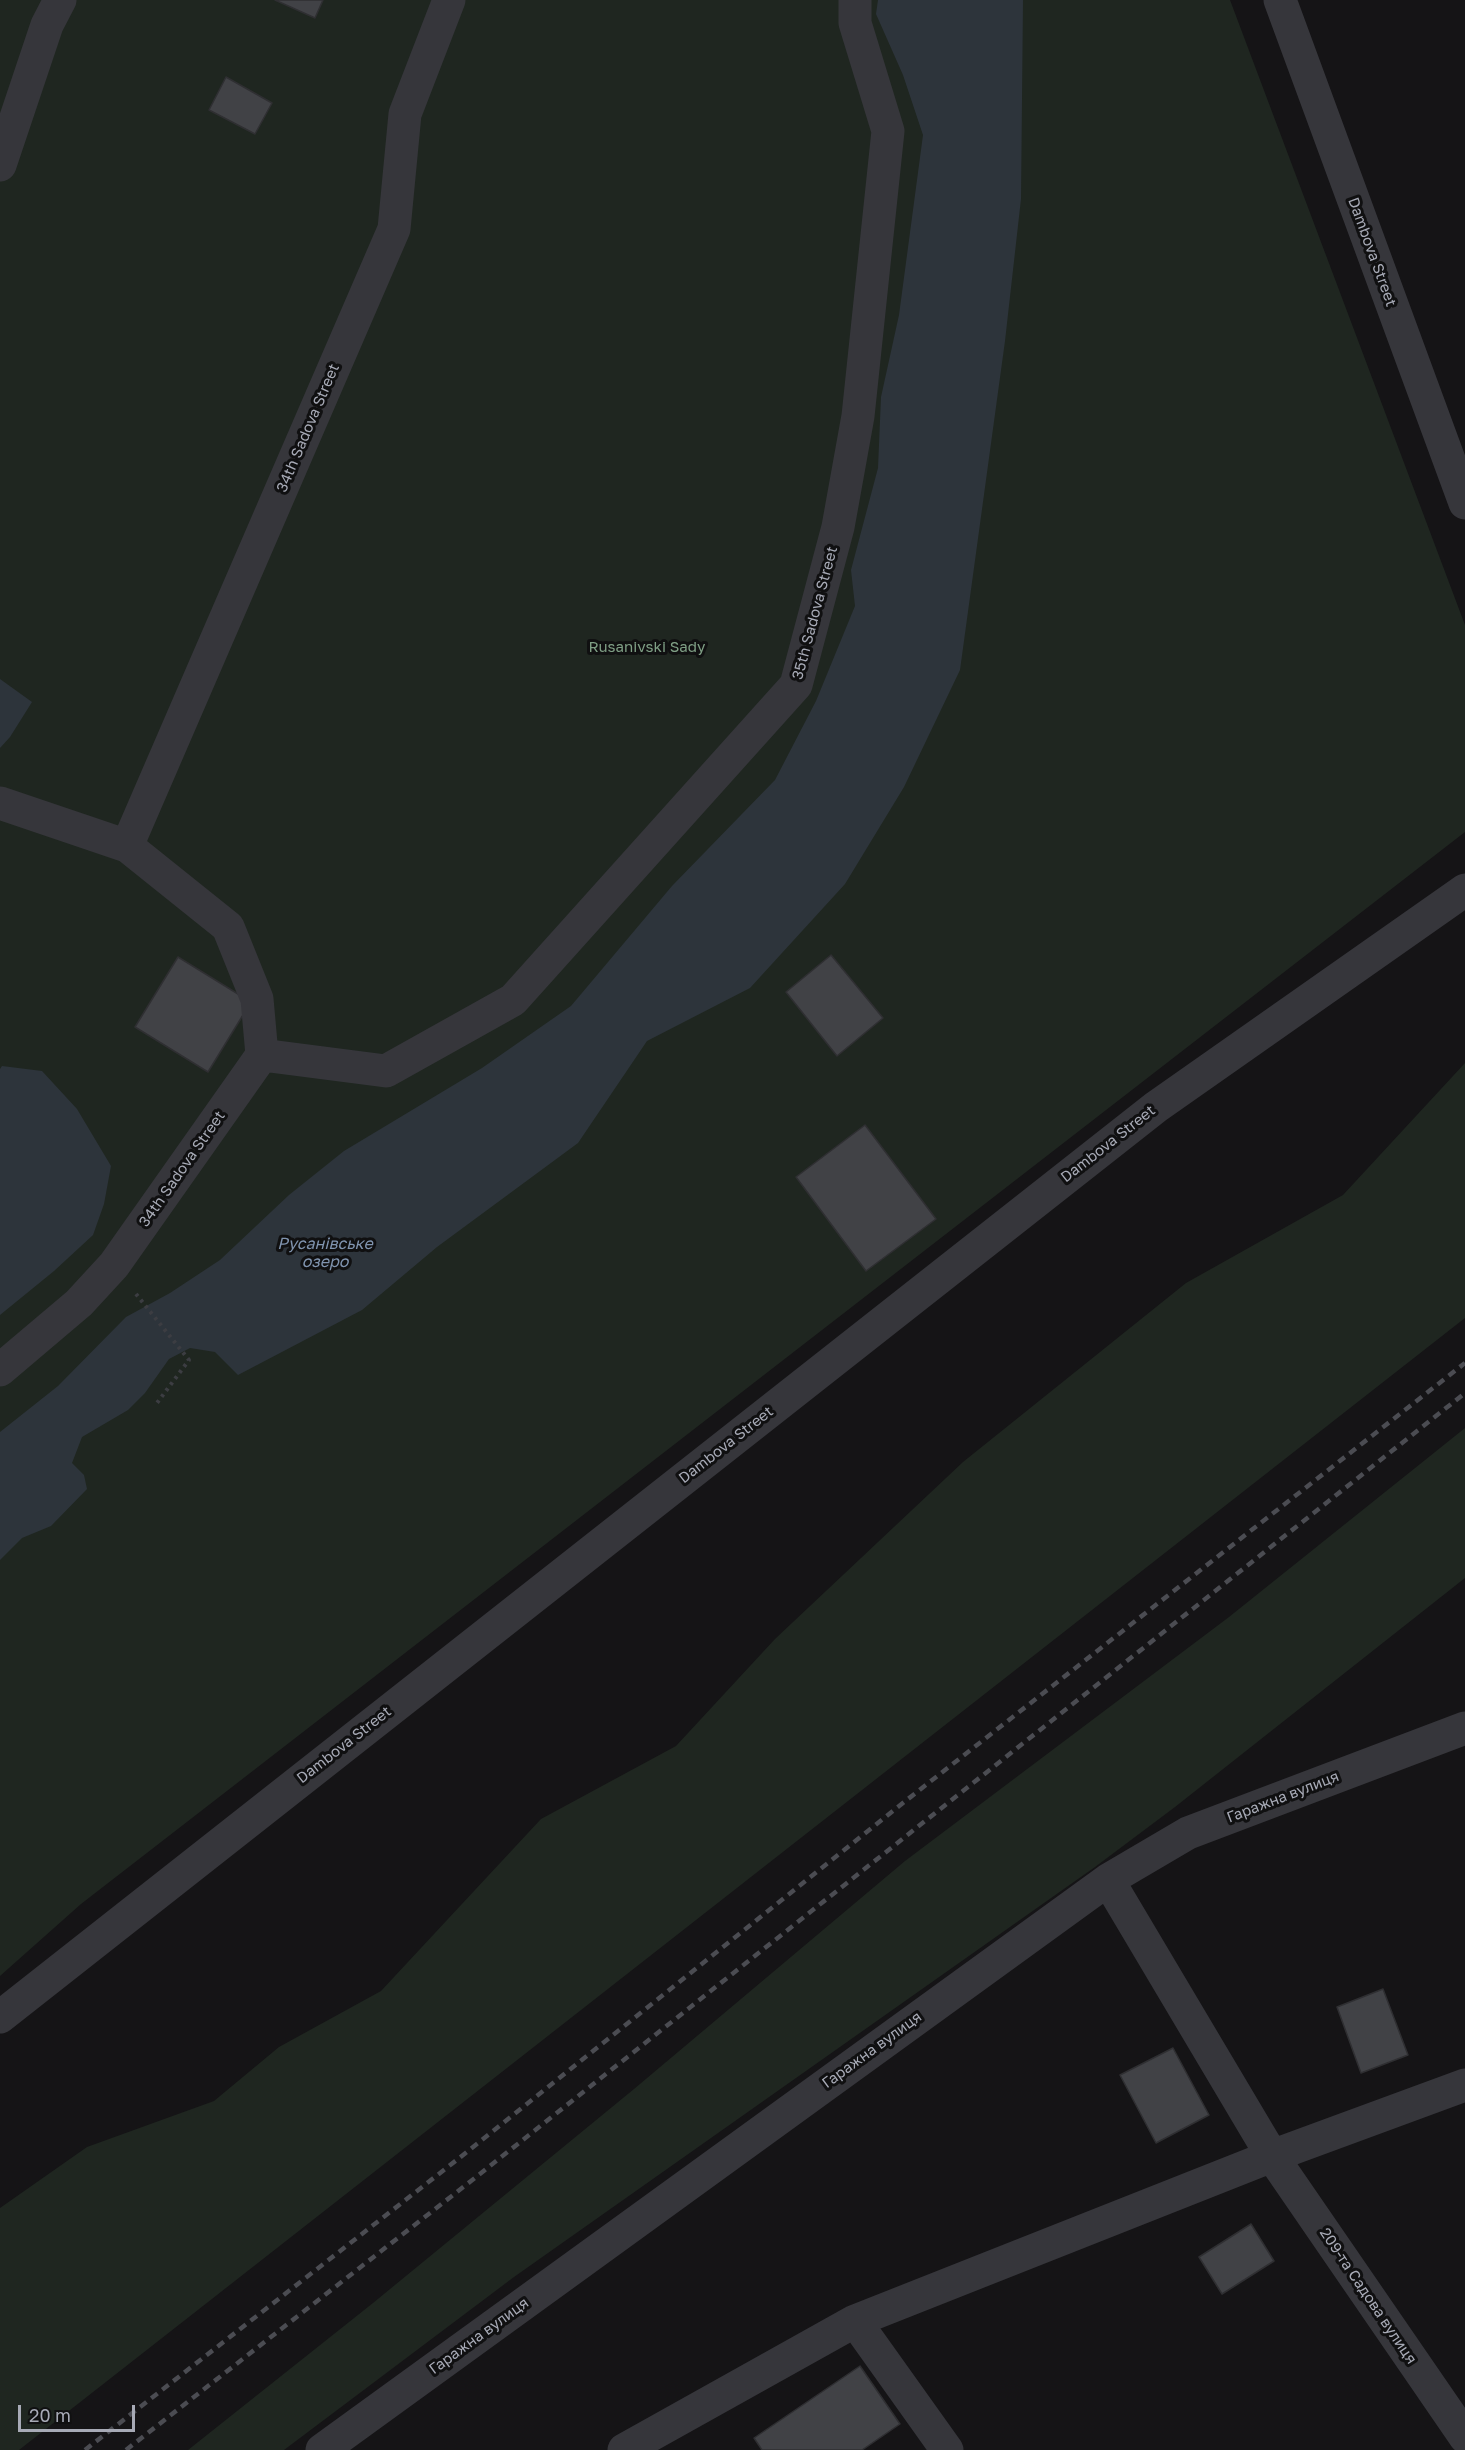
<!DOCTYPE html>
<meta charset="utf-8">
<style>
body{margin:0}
#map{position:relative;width:1465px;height:2450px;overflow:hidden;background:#151416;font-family:"Golos Text",sans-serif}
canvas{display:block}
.scale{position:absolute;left:18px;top:2405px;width:117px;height:27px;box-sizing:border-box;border:3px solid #a7aab6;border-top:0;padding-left:8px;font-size:18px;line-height:21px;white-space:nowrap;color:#a7aab6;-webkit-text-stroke:4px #101011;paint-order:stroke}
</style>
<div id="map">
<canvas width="1465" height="2450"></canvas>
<div class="scale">20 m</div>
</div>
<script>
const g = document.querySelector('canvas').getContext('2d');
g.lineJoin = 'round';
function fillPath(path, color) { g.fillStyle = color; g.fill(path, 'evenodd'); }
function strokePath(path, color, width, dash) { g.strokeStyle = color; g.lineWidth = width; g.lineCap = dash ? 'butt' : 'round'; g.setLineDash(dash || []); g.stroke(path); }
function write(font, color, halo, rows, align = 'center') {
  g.font = font + ' "Golos Text",sans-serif'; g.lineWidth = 6; g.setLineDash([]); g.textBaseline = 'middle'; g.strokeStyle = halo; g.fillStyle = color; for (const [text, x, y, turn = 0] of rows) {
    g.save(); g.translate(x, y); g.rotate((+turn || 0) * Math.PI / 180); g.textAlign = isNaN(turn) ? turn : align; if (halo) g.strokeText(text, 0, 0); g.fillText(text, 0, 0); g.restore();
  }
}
fillPath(new Path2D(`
 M 0,0 L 1230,0 L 1465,625 L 1465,832 L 81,1904 L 0,1976 Z
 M 1465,1063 L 1465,1318 L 19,2450 L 0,2450 L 0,2208 L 87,2147 L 214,2101 L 279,2047 L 381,1991 L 541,1819 L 676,1746 L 775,1639 L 963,1462 L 1186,1283 L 1343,1195 Z
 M 1465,1428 L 1465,1578 L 1175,1807 L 1095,1867 L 514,2277 L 284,2450 L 188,2450 L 373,2303 L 634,2089 L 905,1861 L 1229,1617 Z`), '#1f2620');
fillPath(new Path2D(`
 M 878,0 L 1023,0 L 1021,199 L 1005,341 L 960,670 L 904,787 L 845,884 L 750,988 L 647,1041 L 578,1143 L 437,1247 L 362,1310 L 238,1375 L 215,1352 L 190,1348 L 169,1359 L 145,1393 L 128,1410 L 82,1437 L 72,1463 L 84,1475 L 87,1489 L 51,1526 L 22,1538 L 0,1560 L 0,1432 L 58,1386 L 126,1317 L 170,1293 L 220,1260 L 289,1195 L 344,1151 L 482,1068 L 571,1006 L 672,886 L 775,780 L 816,701 L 855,606 L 851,570 L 878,468 L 881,397 L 899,315 L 923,135 L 903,75 L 876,14 Z
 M 0,679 L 32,702 L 10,737 L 0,748 Z
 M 2,1066 L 42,1071 L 77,1109 L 111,1166 L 104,1204 L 93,1235 L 54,1271 L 0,1315 L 0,1069 Z`), '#2d343b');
const building = new Path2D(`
 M 275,0 L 323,0 L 315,18 Z
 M 226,77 L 272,103 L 255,134 L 209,110 Z
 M 831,955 L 883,1018 L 837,1056 L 786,992 Z
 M 178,957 L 251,1002 L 208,1072 L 135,1027 Z
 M 865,1125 L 936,1219 L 866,1271 L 796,1177 Z
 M 1383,1989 L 1408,2055 L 1361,2073 L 1337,2007 Z
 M 1173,2048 L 1209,2115 L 1156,2143 L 1120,2075 Z
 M 1251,2224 L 1274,2261 L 1222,2294 L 1199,2257 Z
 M 860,2366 L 900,2424 L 862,2450 L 762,2450 L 754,2438 Z`);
fillPath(building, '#414246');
strokePath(building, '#2f2f32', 1.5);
strokePath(new Path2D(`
 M 136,1294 L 189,1360 L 157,1403`), '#3c3d42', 4, [3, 4.5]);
strokePath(new Path2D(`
 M 1280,0 L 1465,503
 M 0,165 L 47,25 L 60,0
 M 0,803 L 127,846 L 228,927 L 257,999 L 262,1055 L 114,1265 L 79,1303 L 0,1370
 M 127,846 L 394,229 L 405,114 L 449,0
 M 262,1055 L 386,1071 L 513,1000 L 796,685 L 838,527 L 858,416 L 888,131 L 855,23 L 855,0
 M 1108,1880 L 1272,2156 L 1465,2437
 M 0,2017 L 1156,1107 L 1465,890
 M 855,2321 L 947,2450
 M 322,2450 L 1108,1880 L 1188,1833 L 1465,1728
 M 624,2450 L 855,2321 L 1272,2156 L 1465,2085`), '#36363b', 33);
strokePath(new Path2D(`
 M 85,2450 L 458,2159 L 908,1799 L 1465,1363
 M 126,2450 L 471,2181 L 1465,1393`), '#4b4c52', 4.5, [8, 6]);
write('15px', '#a7aab6', '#101011', [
 ["Dambova Street",1372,252,70],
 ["34th Sadova Street",308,428,-67],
 ["35th Sadova Street",815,613,-75],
 ["Dambova Street",1108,1144,-38],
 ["34th Sadova Street",182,1169,-55],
 ["Dambova Street",726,1445,-38],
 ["Dambova Street",344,1745,-38],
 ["Гаражна вулиця",1283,1797,-21],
 ["Гаражна вулиця",872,2050,-36],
 ["209-та Садова вулиця",1368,2296,56],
 ["Гаражна вулиця",479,2336,-36]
]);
write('15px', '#7f9f85', '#101011', [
 ["Rusanivski Sady",647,647]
]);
write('italic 16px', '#8094af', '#101011', [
 ["Русанівське",325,1244],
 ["озеро",325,1262]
]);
</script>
